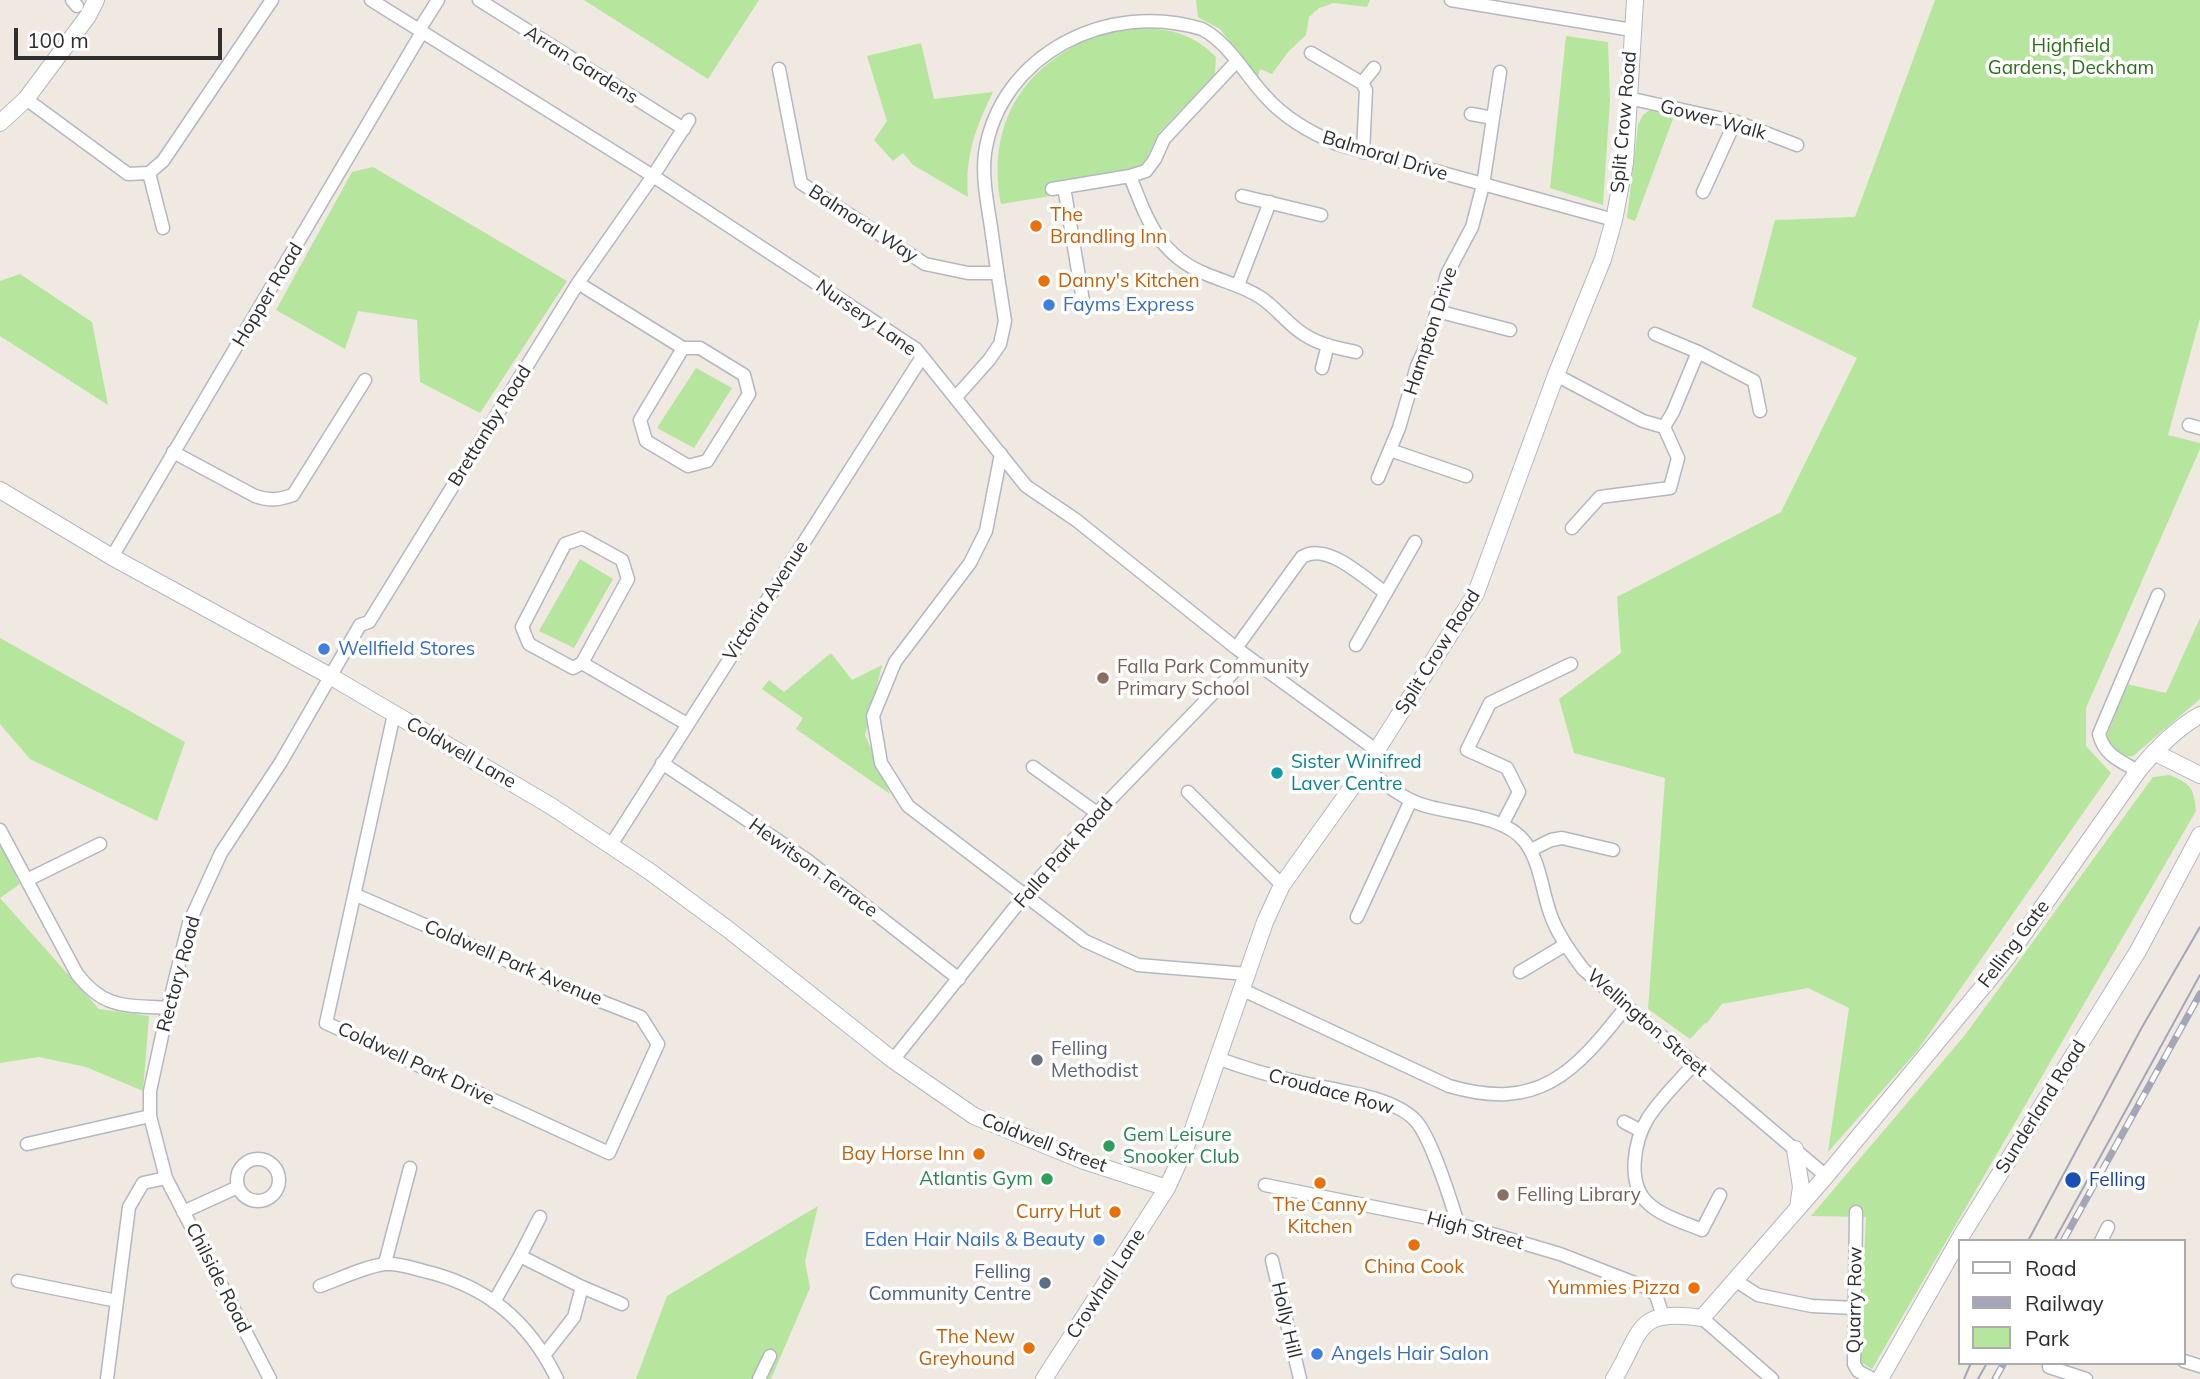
<!DOCTYPE html>
<style>
body{margin:0}
#map{position:relative;width:2200px;height:1379px;overflow:hidden;background:#efe9e1;font-family:Mulish,sans-serif}
canvas{display:block}
.legend{position:absolute;left:1958px;top:1239px;width:228px;height:126px;box-sizing:border-box;background:#fff;border:2px solid #ababab;margin:0;padding:9px 12px;list-style:none;font-size:21px;color:#2e2e2e}
.legend li{display:flex;align-items:center;gap:14px;height:35px}
.legend b{width:35px;border:2px solid #ababab}
.scale{position:absolute;left:14px;top:28px;width:208px;height:32px;box-sizing:border-box;border:4px solid #2e2e2e;border-top:0;padding-left:9px;font-size:21px;line-height:24px;white-space:nowrap;color:#2e2e2e;-webkit-text-stroke:5px #fff;paint-order:stroke}
</style>
<div id="map">
<canvas width="2200" height="1379"></canvas>
<ul class="legend">
<li><b style="height:9px;background:#fff"></b>Road</li>
<li><b style="height:9px;background:#a3a6b8"></b>Railway</li>
<li><b style="height:19px;background:#b6e59e"></b>Park</li>
</ul>
<div class="scale">100 m</div>
</div>
<script>
const g = document.querySelector('canvas').getContext('2d');
g.lineJoin = 'round';
function fillPath(path, color) { g.fillStyle = color; g.fill(path, 'evenodd'); }
function strokePath(path, color, width, dash) { g.strokeStyle = color; g.lineWidth = width; g.lineCap = dash ? 'butt' : 'round'; g.setLineDash(dash || []); g.stroke(path); }
function write(font, color, halo, rows, align = 'center') {
  g.font = font + ' Mulish,sans-serif'; g.lineWidth = 7; g.setLineDash([]); g.textBaseline = 'middle'; g.strokeStyle = halo; g.fillStyle = color; for (const [text, x, y, turn = 0] of rows) {
    g.save(); g.translate(x, y); g.rotate((+turn || 0) * Math.PI / 180); g.textAlign = isNaN(turn) ? turn : align; if (halo) g.strokeText(text, 0, 0); g.fillText(text, 0, 0); g.restore();
  }
}
fillPath(new Path2D(`
 M 584,0 L 759,0 L 708,79 Z
 M 1196,0 L 1370,0 L 1367,7 L 1334,3 L 1319,8 L 1309,17 L 1306,35 L 1288,52 L 1272,74 L 1260,69 L 1258,77 L 1220,29 L 1198,17 Z
 M 1935,0 L 2200,0 L 2200,318 L 2168,435 L 2200,443 L 2200,449 L 2086,708 L 2086,746 L 2111,773 L 1917,1051 L 1828,1152 L 1849,1008 L 1808,988 L 1722,1004 L 1706,1024 L 1705,1023 L 1690,1039 L 1648,1009 L 1665,778 L 1574,753 L 1559,699 L 1621,653 L 1617,597 L 1781,512 L 1857,358 L 1752,307 L 1775,220 L 1855,217 Z
 M 1130,27 C 1165,29 1190,30 1216,57 L 1215,74 L 1159,133 L 1142,168 L 1049,185 L 1051,196 L 1001,204 C 983,110 1040,45 1130,27 Z
 M 1566,36 L 1608,42 L 1610,100 L 1603,205 L 1550,188 Z
 M 921,43 L 934,99 L 993,92 C 975,129 965,156 968,197 L 913,165 L 903,153 L 893,161 L 874,140 L 887,121 L 867,56 Z
 M 1651,109 L 1674,116 L 1635,221 L 1627,218 L 1638,125 L 1643,115 Z
 M 373,167 L 567,281 L 480,413 L 420,382 L 417,320 L 358,311 L 345,349 L 276,310 L 352,172 Z
 M 20,274 L 92,322 L 108,405 L 0,336 L 0,281 Z
 M 696,368 L 732,388 L 694,448 L 657,428 Z
 M 580,559 L 613,579 L 574,648 L 539,631 Z
 M 2200,618 L 2200,699 L 2133,756 C 2119,758 2113,752 2105,741 L 2127,684 L 2166,693 Z
 M 0,638 L 185,742 L 157,821 L 30,759 L 0,724 Z
 M 831,653 L 852,680 L 882,665 L 865,735 L 890,794 L 796,729 L 803,718 L 762,689 L 769,680 L 784,692 Z
 M 2170,775 C 2191,784 2194,788 2196,811 L 1872,1369 L 1859,1361 L 1866,1217 L 1811,1216 L 1965,1035 L 2153,777 Z
 M 0,845 L 20,884 L 0,898 L 99,1009 L 149,1016 L 143,1091 L 86,1067 L 39,1057 L 0,1063 Z
 M 818,1206 L 805,1261 L 810,1288 L 771,1379 L 636,1379 L 667,1296 Z`), '#b6e59e');
const street = new Path2D(`
 M 72,0 L 77,6
 M 371,0 L 653,176 L 916,349 L 1026,486 L 1076,520 L 1236,648 L 1376,750
 M 479,0 L 684,129
 M 1451,0 L 1632,30
 M 419,30 L 438,0
 M 1311,53 L 1362,83 L 1366,90 L 1363,152
 M 779,69 L 801,183 L 925,264 L 968,273 L 997,273
 M 1362,83 L 1374,68
 M 1628,98 L 1737,122 L 1797,145
 M 26,99 L 128,174 L 149,173 L 163,161 L 272,0
 M 1471,114 L 1493,118
 M 149,173 L 163,228
 M 1130,176 C 1147,220 1159,255 1206,274 C 1225,282 1243,286 1260,297 C 1277,308 1288,325 1305,335 C 1320,345 1338,348 1356,352
 M 1064,187 L 1084,307
 M 1052,189 L 1130,176 L 1146,171 L 1155,159 L 1164,139 L 1237,61
 M 1703,192 L 1735,122
 M 1242,196 L 1321,215
 M 578,283 L 683,348 L 700,348 L 744,375 L 749,394 L 707,461 L 688,466 L 646,441 L 640,420 L 683,348
 M 1238,285 L 1270,202
 M 1437,311 L 1510,330
 M 1655,334 L 1698,352
 M 1322,368 L 1328,345
 M 1556,375 L 1643,421 L 1664,427 L 1673,412 L 1698,352 L 1754,381 L 1760,411
 M 956,397 L 989,360 L 1000,344 L 1005,321 C 1000,289 995,258 991,227 C 987,202 982,177 985,153 C 1000,54 1108,0 1202,29 C 1230,44 1245,75 1267,98 C 1286,119 1311,133 1337,144 L 1614,220
 M 2189,425 L 2200,428
 M 1390,450 L 1466,476
 M 173,452 L 255,496 C 269,501 279,500 293,495 L 365,380
 M 1001,454 L 986,531 L 970,563 L 895,662 L 873,716 L 881,763 L 908,806 L 1085,941 L 1138,965 L 1247,974
 M 1378,478 L 1399,428 L 1417,366 L 1429,340 L 1447,274 L 1472,227 L 1483,185 L 1500,72
 M 1572,528 L 1600,497 L 1670,488 L 1678,458 L 1664,427
 M 112,557 L 422,32
 M 1356,645 L 1415,542
 M 1236,648 L 1302,557 C 1327,541 1365,579 1386,593
 M 582,663 L 628,579 L 622,560 L 582,538 L 565,544 L 522,627 L 529,644 L 573,668 L 582,663 L 687,724
 M 662,763 L 807,860 L 959,979
 M 1033,767 L 1097,813
 M 1365,769 C 1382,781 1400,797 1420,804 C 1451,815 1504,814 1525,842 C 1540,862 1542,890 1550,913 C 1557,934 1570,951 1583,969 L 1826,1176
 M 2138,771 C 2120,761 2104,755 2099,734 L 2158,595
 M 1188,792 L 1282,885
 M 1502,825 L 1519,792 L 1507,768 L 1467,750 L 1490,703 L 1571,664
 M 0,830 L 77,974 C 105,1010 126,1005 168,1008
 M 611,845 L 922,357
 M 1531,850 L 1551,840 L 1562,838 L 1613,850
 M 27,880 L 100,844
 M 356,895 L 585,995 L 641,1017 L 658,1044 L 609,1153 L 326,1023 L 394,714
 M 1357,917 L 1411,800
 M 1520,972 L 1565,945
 M 1243,990 L 1449,1086 C 1539,1112 1574,1073 1626,1007
 M 1217,1058 C 1244,1068 1271,1076 1299,1082 C 1332,1090 1391,1095 1415,1120 C 1430,1135 1451,1201 1458,1224
 M 893,1060 L 1024,896 L 1097,813 L 1248,657
 M 1694,1064 C 1679,1081 1661,1098 1648,1118 C 1634,1141 1626,1184 1649,1204 C 1662,1216 1685,1223 1702,1230 L 1720,1195
 M 1624,1122 L 1641,1131
 M 27,1144 L 150,1116
 M237 1180a21 21 0 1 1 42 0a21 21 0 1 1-42 0Z
 M 1265,1185 L 1458,1224 L 1560,1254 L 1645,1287 L 1656,1295 L 1663,1316
 M 183,1212 L 238,1187
 M 1856,1212 L 1854,1364 L 1858,1371 L 1873,1379
 M 2101,1241 L 2108,1227
 M 520,1256 L 540,1217
 M 1272,1260 L 1300,1379
 M 385,1263 L 410,1168
 M 18,1281 L 117,1301
 M 1736,1281 L 1758,1295 L 1812,1306 L 1855,1308
 M 320,1286 C 337,1280 371,1264 387,1264 C 399,1263 412,1268 424,1271 C 487,1286 529,1321 557,1379
 M 582,1287 L 622,1304
 M 494,1302 L 520,1256 L 582,1287 L 574,1317 L 545,1354
 M 1702,1318 L 1772,1379
 M 2184,1361 L 2200,1366
 M 2049,1367 L 2086,1379
 M 107,1379 L 129,1207 L 143,1183 L 166,1178
 M 270,1379 L 166,1178 L 150,1116 L 150,1091 L 168,1008 L 189,923 L 221,853 L 281,762 L 360,625 L 369,622 L 578,283 L 653,176 L 689,120
 M 759,1379 L 770,1356`);
const secondary = new Path2D(`
 M 0,123 L 26,99 L 88,16 L 96,0
 M 0,490 L 112,557 L 330,676 L 551,806 L 649,871 L 729,930 L 893,1060 L 974,1116 L 1084,1161 L 1167,1188
 M 2154,752 L 2200,775
 M 1795,1149 L 1801,1187 L 1798,1208
 M 1044,1379 L 1167,1188 L 1191,1135 L 1265,922 L 1282,885 L 1365,769 L 1476,593 L 1556,375 L 1603,259 L 1614,220 L 1625,163 L 1635,0
 M 1614,1379 C 1643,1331 1634,1308 1702,1318 L 1826,1176 L 2006,959 L 2138,771 C 2156,749 2175,729 2200,715
 M 1880,1379 L 1963,1233 L 2138,951 L 2200,835`);
strokePath(street, '#b4b7c1', 15);
strokePath(secondary, '#b4b7c1', 18);
strokePath(street, '#fff', 12);
strokePath(secondary, '#fff', 16);
strokePath(new Path2D(`
 M 2028,1241 L 2141,1029 L 2200,927
 M 2054,1241 L 2200,975
 M 1964,1379 L 1971,1363
 M 1978,1379 L 1987,1363`), '#a3a6b8', 2);
const rail = new Path2D(`
 M 2063,1241 L 2200,994
 M 1995,1379 L 2004,1363`);
strokePath(rail, '#a3a6b8', 7);
strokePath(rail, '#fff', 4.5, [13]);
for (const [x, y, r, color] of [
 [1036,226,7,"#e8710a"],
 [1044,281,7,"#e8710a"],
 [1049,305,7,"#3f7fe0"],
 [324,649,7,"#3f7fe0"],
 [1103,678,7,"#8d6e63"],
 [1277,773,7,"#0f9aa8"],
 [1037,1060,7,"#6b7280"],
 [1109,1146,7,"#2e9e5b"],
 [979,1154,7,"#e8710a"],
 [1047,1179,7,"#2e9e5b"],
 [2073,1180,9,"#1a4fb4"],
 [1320,1183,7,"#e8710a"],
 [1503,1195,7,"#8d6e63"],
 [1115,1212,7,"#e8710a"],
 [1099,1240,7,"#3f7fe0"],
 [1414,1245,7,"#e8710a"],
 [1045,1283,7,"#5c6f8a"],
 [1694,1288,7,"#e8710a"],
 [1029,1348,7,"#e8710a"],
 [1317,1354,7,"#3f7fe0"]
]) { const dot = new Path2D(); dot.arc(x, y, r, 0, 2 * Math.PI); g.fillStyle = color; g.fill(dot); strokePath(dot, '#fff', 2.5); }
write('19px', '#2c6e1b', '#fff', [
 ["Highfield",2071,46],
 ["Gardens, Deckham",2071,68]
]);
write('19px', '#2e2e2e', '#fff', [
 ["Arran Gardens",581,65,32],
 ["Gower Walk",1713,120,15],
 ["Split Crow Road",1624,122,-85],
 ["Balmoral Drive",1385,156,17],
 ["Balmoral Way",863,224,33],
 ["Hopper Road",268,295,-59],
 ["Nursery Lane",866,318,35],
 ["Hampton Drive",1431,331,-72],
 ["Brettanby Road",490,426,-58],
 ["Victoria Avenue",766,601,-57],
 ["Split Crow Road",1438,652,-58],
 ["Coldwell Lane",461,753,30],
 ["Falla Park Road",1064,853,-49],
 ["Hewitson Terrace",813,868,36],
 ["Felling Gate",2014,944,-53],
 ["Coldwell Park Avenue",513,963,23],
 ["Rectory Road",179,974,-75],
 ["Wellington Street",1647,1023,41],
 ["Coldwell Park Drive",416,1064,25],
 ["Croudace Row",1331,1092,15],
 ["Sunderland Road",2041,1107,-58],
 ["Coldwell Street",1044,1143,21],
 ["High Street",1475,1231,15],
 ["Chilside Road",218,1278,63],
 ["Crowhall Lane",1106,1284,-57],
 ["Quarry Row",1855,1300,-89],
 ["Holly Hill",1286,1320,77]
]);
write('19px', '#c56008', '#fff', [
 ["The",1050,215,"left"],
 ["Brandling Inn",1050,237,"left"],
 ["Danny's Kitchen",1058,281,"left"],
 ["Bay Horse Inn",965,1154],
 ["The Canny",1320,1205,"center"],
 ["Kitchen",1320,1227,"center"],
 ["Curry Hut",1101,1212],
 ["China Cook",1414,1267,"center"],
 ["Yummies Pizza",1680,1288],
 ["The New",1015,1337],
 ["Greyhound",1015,1359]
], 'right');
write('19px', '#366cbe', '#fff', [
 ["Fayms Express",1063,305],
 ["Wellfield Stores",338,649],
 ["Eden Hair Nails & Beauty",1085,1240,"right"],
 ["Angels Hair Salon",1331,1354]
], 'left');
write('19px', '#785e54', '#fff', [
 ["Falla Park Community",1117,667],
 ["Primary School",1117,689],
 ["Felling Library",1517,1195]
], 'left');
write('19px', '#0d838f', '#fff', [
 ["Sister Winifred",1291,762],
 ["Laver Centre",1291,784]
], 'left');
write('19px', '#5b616d', '#fff', [
 ["Felling",1051,1049],
 ["Methodist",1051,1071]
], 'left');
write('19px', '#27864d', '#fff', [
 ["Gem Leisure",1123,1135],
 ["Snooker Club",1123,1157],
 ["Atlantis Gym",1033,1179,"right"]
], 'left');
write('19px', '#164399', '#fff', [
 ["Felling",2089,1180]
], 'left');
write('19px', '#4e5e75', '#fff', [
 ["Felling",1031,1272],
 ["Community Centre",1031,1294]
], 'right');
</script>
